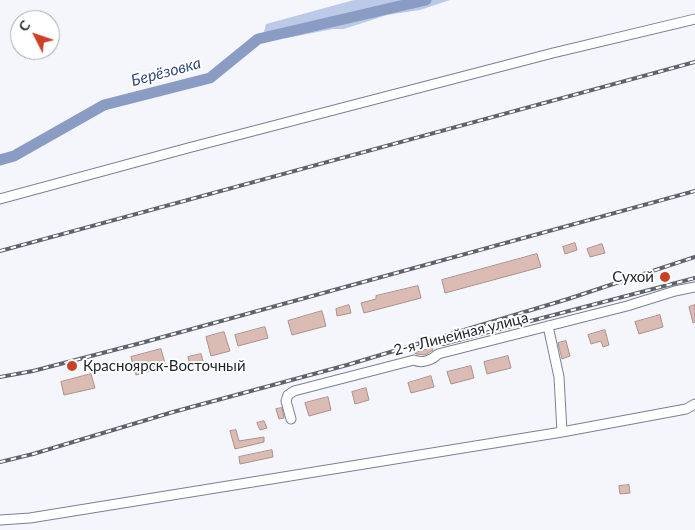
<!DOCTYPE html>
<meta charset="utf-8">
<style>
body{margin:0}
#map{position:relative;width:695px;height:530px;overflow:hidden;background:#f4f6fb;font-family:Lato,sans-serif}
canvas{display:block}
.north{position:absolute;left:10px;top:10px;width:50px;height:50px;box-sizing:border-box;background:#fff;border:1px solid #a5a7aa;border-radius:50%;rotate:311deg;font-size:14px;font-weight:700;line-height:20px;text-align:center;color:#1e222b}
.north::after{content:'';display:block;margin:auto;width:18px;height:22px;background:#cc4027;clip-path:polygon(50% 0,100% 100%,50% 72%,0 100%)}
</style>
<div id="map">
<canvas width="695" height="530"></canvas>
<div class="north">С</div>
</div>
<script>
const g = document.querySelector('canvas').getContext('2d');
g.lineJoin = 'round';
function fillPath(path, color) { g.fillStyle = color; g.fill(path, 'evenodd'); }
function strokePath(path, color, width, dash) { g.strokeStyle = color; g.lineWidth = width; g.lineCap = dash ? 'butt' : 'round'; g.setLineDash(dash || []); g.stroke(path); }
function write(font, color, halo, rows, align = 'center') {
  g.font = font + ' Lato,sans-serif'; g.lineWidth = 4; g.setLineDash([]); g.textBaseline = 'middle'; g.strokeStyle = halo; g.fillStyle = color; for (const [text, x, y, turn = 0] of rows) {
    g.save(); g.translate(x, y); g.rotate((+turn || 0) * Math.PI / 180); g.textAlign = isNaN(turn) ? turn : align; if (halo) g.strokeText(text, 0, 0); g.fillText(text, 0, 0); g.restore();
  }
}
fillPath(new Path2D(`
 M 354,0 L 450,0 L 420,10 L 387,15 L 344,29 L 333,29 L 287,38 L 264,32 L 266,24 Z`), '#bdcae7');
strokePath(new Path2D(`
 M 0,160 L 14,156 L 104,105 L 210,78 L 258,39 L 426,0`), '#8a9cc4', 11);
const building = new Path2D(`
 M 575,243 L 577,250 L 565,254 L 563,247 Z
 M 602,244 L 605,253 L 590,257 L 587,249 Z
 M 537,254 L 541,267 L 445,293 L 442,280 Z
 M 418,286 L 421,298 L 364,313 L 361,303 L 376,299 L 376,296 Z
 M 349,305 L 351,313 L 337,316 L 336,309 Z
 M 695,305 L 695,322 L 693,323 L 689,307 Z
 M 322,311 L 326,326 L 292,335 L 288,321 Z
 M 660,315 L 663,327 L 639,334 L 635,322 Z
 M 265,327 L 268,338 L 238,346 L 235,335 Z
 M 605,330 L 609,345 L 603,347 L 601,341 L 591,344 L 588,335 Z
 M 224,332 L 230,351 L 211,356 L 206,337 Z
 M 566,341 L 570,356 L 562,359 L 558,343 Z
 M 432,348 L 433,350 L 425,355 L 416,354 L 415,353 Z
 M 161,349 L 166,367 L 136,375 L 131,357 Z
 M 201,354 L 203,361 L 190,365 L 188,357 Z
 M 508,356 L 511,368 L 487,374 L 484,362 Z
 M 471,366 L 474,378 L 451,384 L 447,372 Z
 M 91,374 L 95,388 L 64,395 L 61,382 Z
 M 431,376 L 434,387 L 411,393 L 408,383 Z
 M 366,388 L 369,400 L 355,404 L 352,392 Z
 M 328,397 L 331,410 L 309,416 L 305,403 Z
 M 282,408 L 284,418 L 279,419 L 276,409 Z
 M 264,421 L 267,428 L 260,430 L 257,423 Z
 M 236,430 L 239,441 L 264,437 L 264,442 L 235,449 L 230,431 Z
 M 272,450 L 273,457 L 240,464 L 239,457 Z
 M 629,485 L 630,493 L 620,494 L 619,486 Z`);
fillPath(building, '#dabcb5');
strokePath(building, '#ad9089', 1);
const minor = new Path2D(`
 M 0,199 L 188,148 L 553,53 L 695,19
 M 548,326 L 559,377 L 562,432
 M 291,419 L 286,401 L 288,395 L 294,391 L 414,360 C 422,364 432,360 438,354 L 627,306 L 675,291 L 695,287
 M 0,520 L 30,518 L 562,432 L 686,409 L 695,404`);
strokePath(minor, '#778198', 11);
strokePath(minor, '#fff', 9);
const rail = new Path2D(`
 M 0,251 L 695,62
 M 443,344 L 695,278
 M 0,377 L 33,371 L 141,343 L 695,191
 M 0,462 L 33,454 L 173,412 L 347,365 L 568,299 L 695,257`);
strokePath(rail, '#5e626a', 4);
strokePath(rail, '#fff', 2, [5.5]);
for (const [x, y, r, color] of [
 [665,277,6,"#cc4027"],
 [72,366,6,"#cc4027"]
]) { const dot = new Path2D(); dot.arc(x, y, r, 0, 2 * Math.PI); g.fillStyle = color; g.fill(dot); strokePath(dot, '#fff', 2); }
write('15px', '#1e222b', '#fff', [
 ["Сухой",654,277],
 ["Красноярск-Восточный",83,366,"left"]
], 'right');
write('15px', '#1e222b', '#fff', [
 ["2-я Линейная улица",461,334,-14]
]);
write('italic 16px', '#34497e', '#fff', [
 ["Берёзовка",166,72,-15]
]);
</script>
